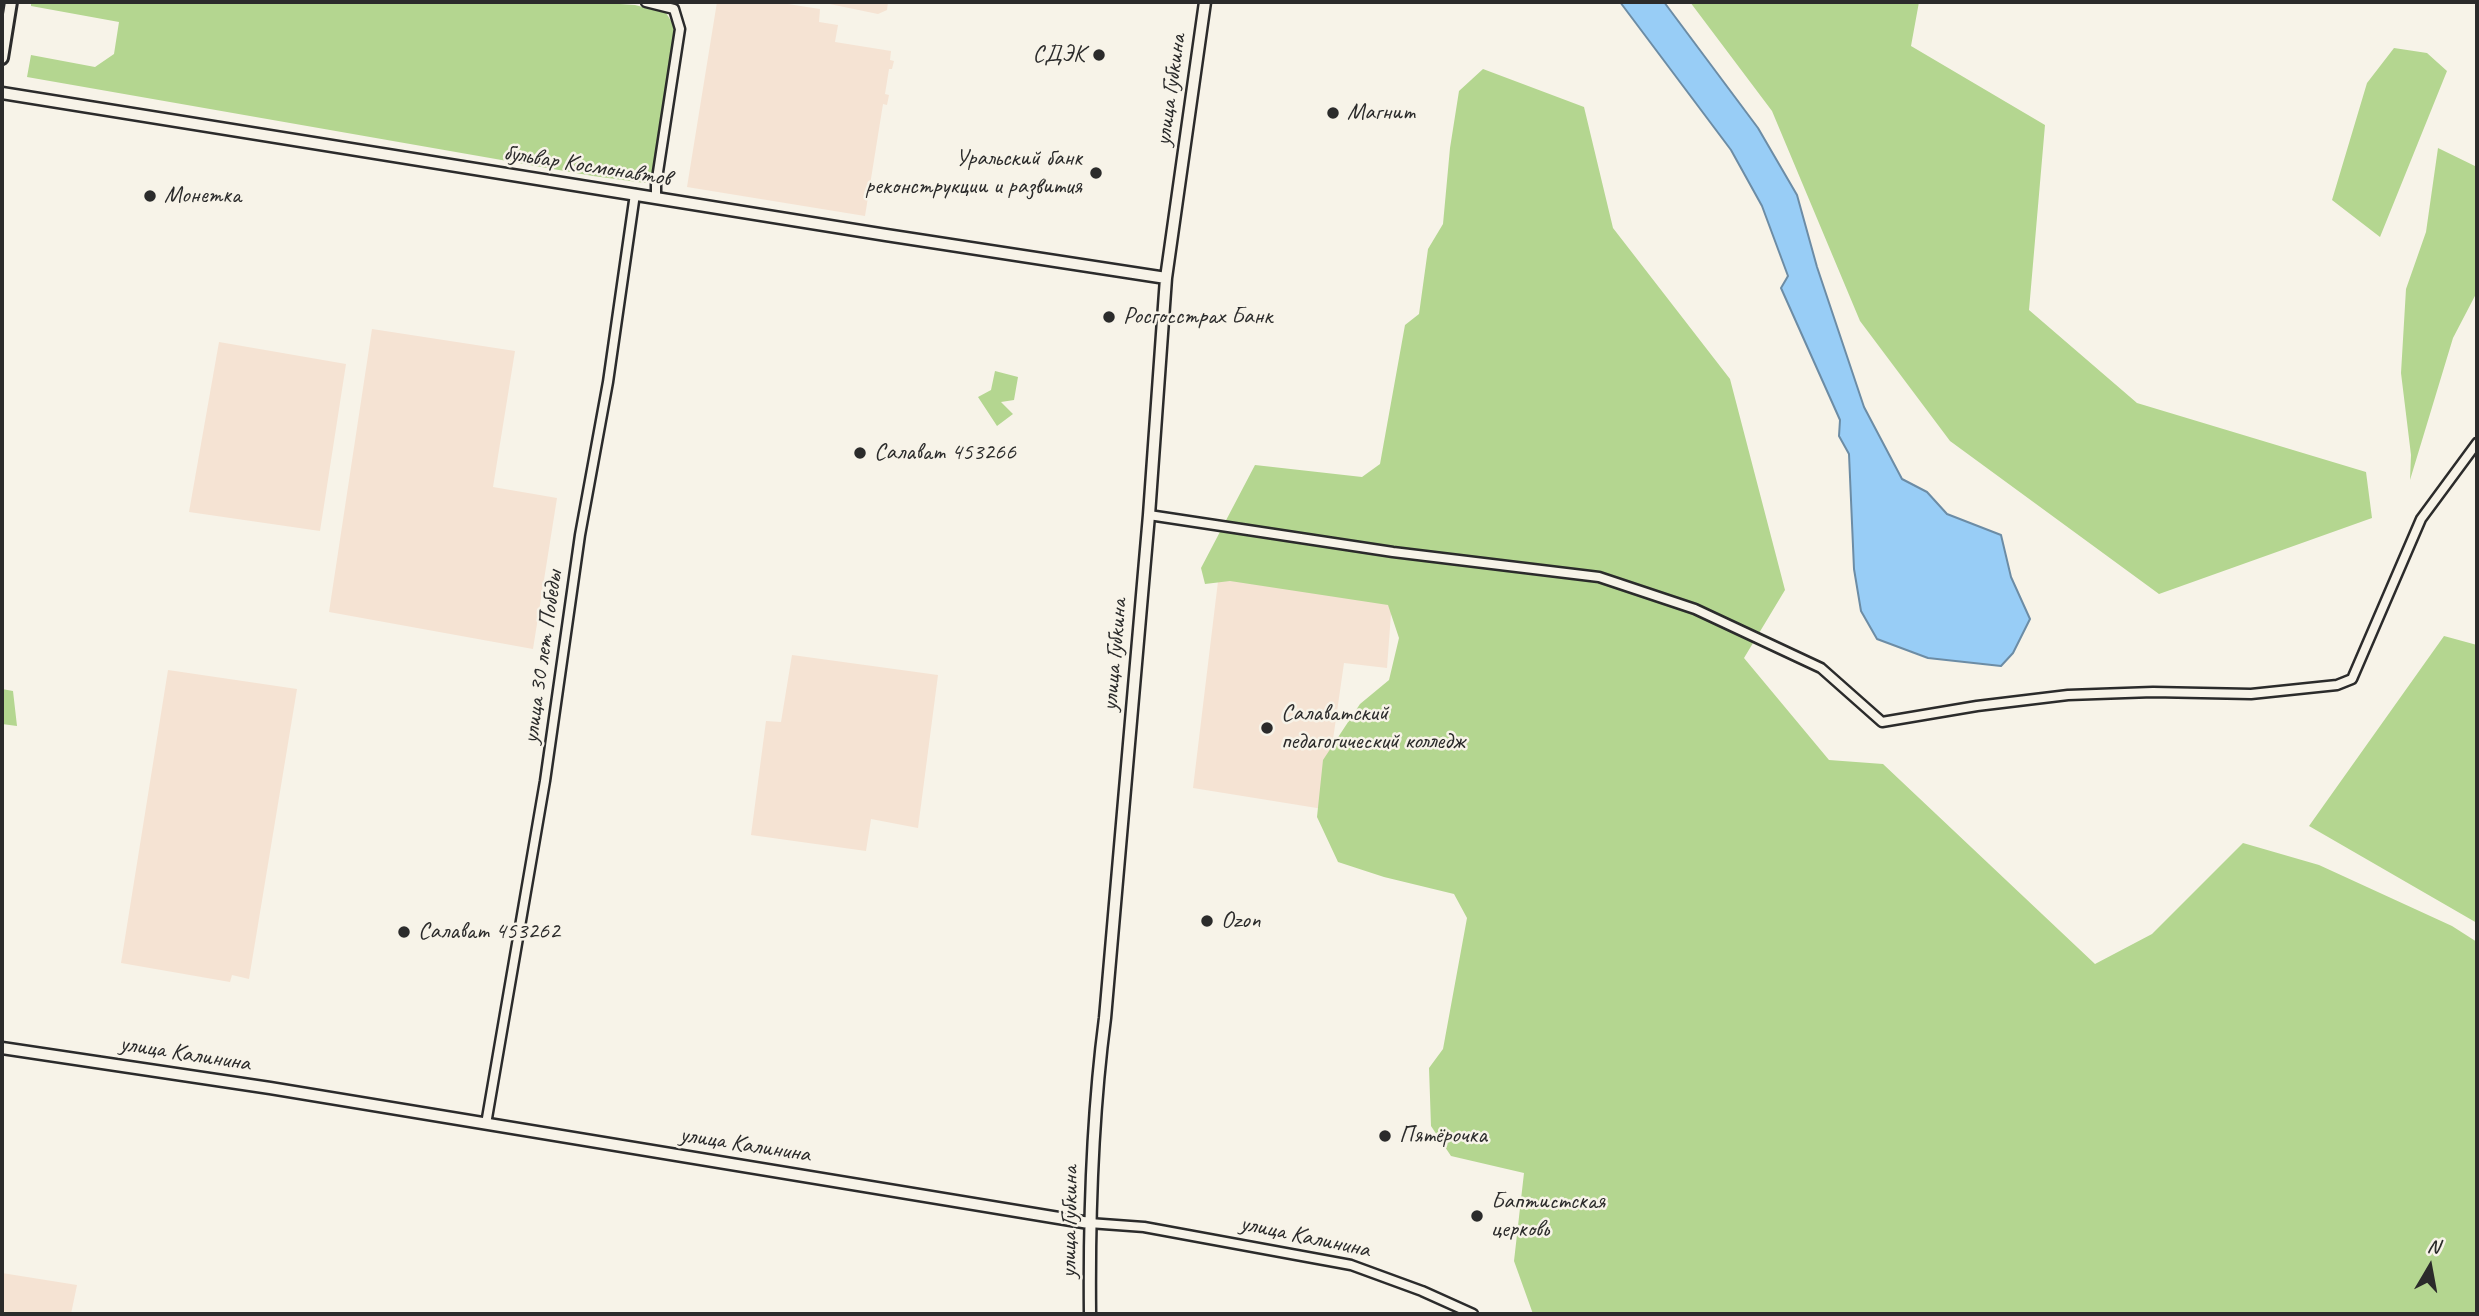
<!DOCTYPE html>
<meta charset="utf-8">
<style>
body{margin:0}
#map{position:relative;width:2479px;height:1316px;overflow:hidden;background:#f7f3e8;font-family:Caveat,sans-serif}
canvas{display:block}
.frame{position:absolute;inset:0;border:4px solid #2b2b2b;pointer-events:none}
.north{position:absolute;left:2395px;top:1232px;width:70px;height:70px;-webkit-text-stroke:5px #f7f3e8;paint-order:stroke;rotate:10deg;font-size:19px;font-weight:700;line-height:28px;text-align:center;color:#2b2b2b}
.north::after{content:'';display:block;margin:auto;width:24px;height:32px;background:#2b2b2b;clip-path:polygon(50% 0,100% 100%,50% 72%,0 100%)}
</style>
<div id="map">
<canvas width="2479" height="1316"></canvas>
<div class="frame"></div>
<div class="north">N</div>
</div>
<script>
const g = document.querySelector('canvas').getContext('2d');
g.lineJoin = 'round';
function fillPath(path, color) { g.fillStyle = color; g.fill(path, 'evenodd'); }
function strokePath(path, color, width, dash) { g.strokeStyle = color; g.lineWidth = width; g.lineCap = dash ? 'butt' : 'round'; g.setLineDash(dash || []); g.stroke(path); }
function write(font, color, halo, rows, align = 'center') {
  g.font = font + ' Caveat,sans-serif'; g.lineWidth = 5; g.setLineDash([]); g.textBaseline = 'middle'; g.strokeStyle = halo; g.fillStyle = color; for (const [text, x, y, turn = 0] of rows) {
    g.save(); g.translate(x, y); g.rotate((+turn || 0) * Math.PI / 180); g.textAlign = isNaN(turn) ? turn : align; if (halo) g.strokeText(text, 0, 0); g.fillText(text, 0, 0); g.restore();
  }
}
fillPath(new Path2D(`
 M 717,2 L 775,2 L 820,9 L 819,22 L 838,25 L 835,42 L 891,51 L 890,60 L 894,61 L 892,69 L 889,69 L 885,94 L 889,95 L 887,105 L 883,104 L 865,216 L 687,187 Z
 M 820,2 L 888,2 L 887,10 L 878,14 Z
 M 372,329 L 515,351 L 493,487 L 557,498 L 533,649 L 329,612 Z
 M 219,342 L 346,364 L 320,531 L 189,512 Z
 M 1219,573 L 1392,600 L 1387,668 L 1344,663 L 1323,809 L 1193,788 Z
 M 792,655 L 938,675 L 918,828 L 871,819 L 866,851 L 751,835 L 766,721 L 781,722 Z
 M 168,670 L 297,689 L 249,979 L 232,975 L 230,982 L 121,963 Z
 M 2,1273 L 77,1285 L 71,1314 L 2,1314 Z`), '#f5e3d3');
fillPath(new Path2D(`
 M 31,2 L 590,2 L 635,5 L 666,13 L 675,27 L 657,169 L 645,183 L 593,176 L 27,77 L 31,55 L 95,67 L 114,54 L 119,22 L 31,6 Z
 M 1690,2 L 1919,2 L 1911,46 L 2045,125 L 2029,310 L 2137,403 L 2366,472 L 2372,518 L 2159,594 L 1950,441 L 1860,321 L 1772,111 Z
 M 2394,48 L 2427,53 L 2447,71 L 2380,237 L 2332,200 L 2367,83 Z
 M 1483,69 L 1584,107 L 1613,228 L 1730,379 L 1785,590 L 1744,658 L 1829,760 L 1883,764 L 2095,964 L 2152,934 L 2243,843 L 2319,865 L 2452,926 L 2477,942 L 2477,1314 L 1533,1314 L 1514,1261 L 1524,1173 L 1451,1156 L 1431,1126 L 1429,1068 L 1443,1049 L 1467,918 L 1454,894 L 1384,877 L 1338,862 L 1317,817 L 1323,760 L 1360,704 L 1389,680 L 1399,638 L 1388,605 L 1230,581 L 1205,584 L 1201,568 L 1255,465 L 1362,477 L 1380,464 L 1405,325 L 1419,314 L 1428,249 L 1443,224 L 1450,148 L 1459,91 Z
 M 2438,148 L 2477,167 L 2477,292 L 2453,338 L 2410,480 L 2411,455 L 2401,373 L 2406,289 L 2426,232 Z
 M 995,371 L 1018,377 L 1014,400 L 1001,402 L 1013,414 L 997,426 L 978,397 L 991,390 Z
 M 2444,636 L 2477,645 L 2477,923 L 2309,826 Z
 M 2,689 L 13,691 L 17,726 L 2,724 Z`), '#b4d690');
const water = new Path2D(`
 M 1620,2 L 1664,2 L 1758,128 L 1797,195 L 1817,267 L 1864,407 L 1902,479 L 1927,492 L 1947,514 L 2001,535 L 2011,577 L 2030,619 L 2013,653 L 2001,666 L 1928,658 L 1877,639 L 1861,611 L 1854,569 L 1849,454 L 1839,436 L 1840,420 L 1781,288 L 1788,276 L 1762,206 L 1731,150 Z`);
fillPath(water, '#98cdf6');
strokePath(water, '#6c8ca5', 2);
const minor = new Path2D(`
 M 646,2 L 674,9 L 680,29 L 656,185 L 656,198
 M 1149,515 L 1393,552 L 1599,577 L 1695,609 L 1821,668 L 1882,722 L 1977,706 L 2068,695 L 2153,692 L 2251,694 L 2337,685 L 2352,679 L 2421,519 L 2477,443
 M 486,1124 L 545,781 L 580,535 L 608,382 L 635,194
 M 1089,1223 L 1144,1227 L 1351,1265 L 1422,1291 L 1473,1314`);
const tertiary = new Path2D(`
 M 2,93 L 886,235 L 1166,278
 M 2,1048 L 270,1088 L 1089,1223
 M 1090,1314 C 1089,1215 1092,1117 1105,1018 L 1149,515 L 1166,278 L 1205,2`);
const secondary = new Path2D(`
 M 2,58 L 11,2`);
strokePath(minor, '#2b2b2b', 13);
strokePath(tertiary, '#2b2b2b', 15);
strokePath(secondary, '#2b2b2b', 16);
strokePath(minor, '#f7f3e8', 8);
strokePath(tertiary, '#f7f3e8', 10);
strokePath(secondary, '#f7f3e8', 10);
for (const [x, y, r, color] of [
 [1099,55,7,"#2b2b2b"],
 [1333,113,7,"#2b2b2b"],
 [1096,173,7,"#2b2b2b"],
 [150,196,7,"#2b2b2b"],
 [1109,317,7,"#2b2b2b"],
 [860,453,7,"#2b2b2b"],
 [1267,728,7,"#2b2b2b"],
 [1207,921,7,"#2b2b2b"],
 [404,932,7,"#2b2b2b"],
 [1385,1136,7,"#2b2b2b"],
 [1477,1216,7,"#2b2b2b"]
]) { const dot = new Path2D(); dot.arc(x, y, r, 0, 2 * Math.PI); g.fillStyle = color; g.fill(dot); strokePath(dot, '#f7f3e8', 2.5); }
write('24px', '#2b2b2b', '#f7f3e8', [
 ["СДЭК",1085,55,"right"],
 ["Магнит",1347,113],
 ["Уральский банк",1082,159,"right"],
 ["реконструкции и развития",1082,187,"right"],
 ["Монетка",164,196],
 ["Росгосстрах Банк",1123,317],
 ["Салават 453266",874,453],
 ["Салаватский",1281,714],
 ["педагогический колледж",1281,742],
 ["Ozon",1221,921],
 ["Салават 453262",418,932],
 ["Пятёрочка",1399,1136],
 ["Баптистская",1491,1202],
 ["церковь",1491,1230]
], 'left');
write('24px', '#2b2b2b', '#f7f3e8', [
 ["улица Губкина",1171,90,-82],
 ["бульвар Космонавтов",587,166,9],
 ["улица Губкина",1115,655,-85],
 ["улица 30 лет Победы",543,657,-82],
 ["улица Калинина",185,1054,9],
 ["улица Калинина",745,1145,9],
 ["улица Губкина",1070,1222,-89],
 ["улица Калинина",1305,1237,12]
]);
</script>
